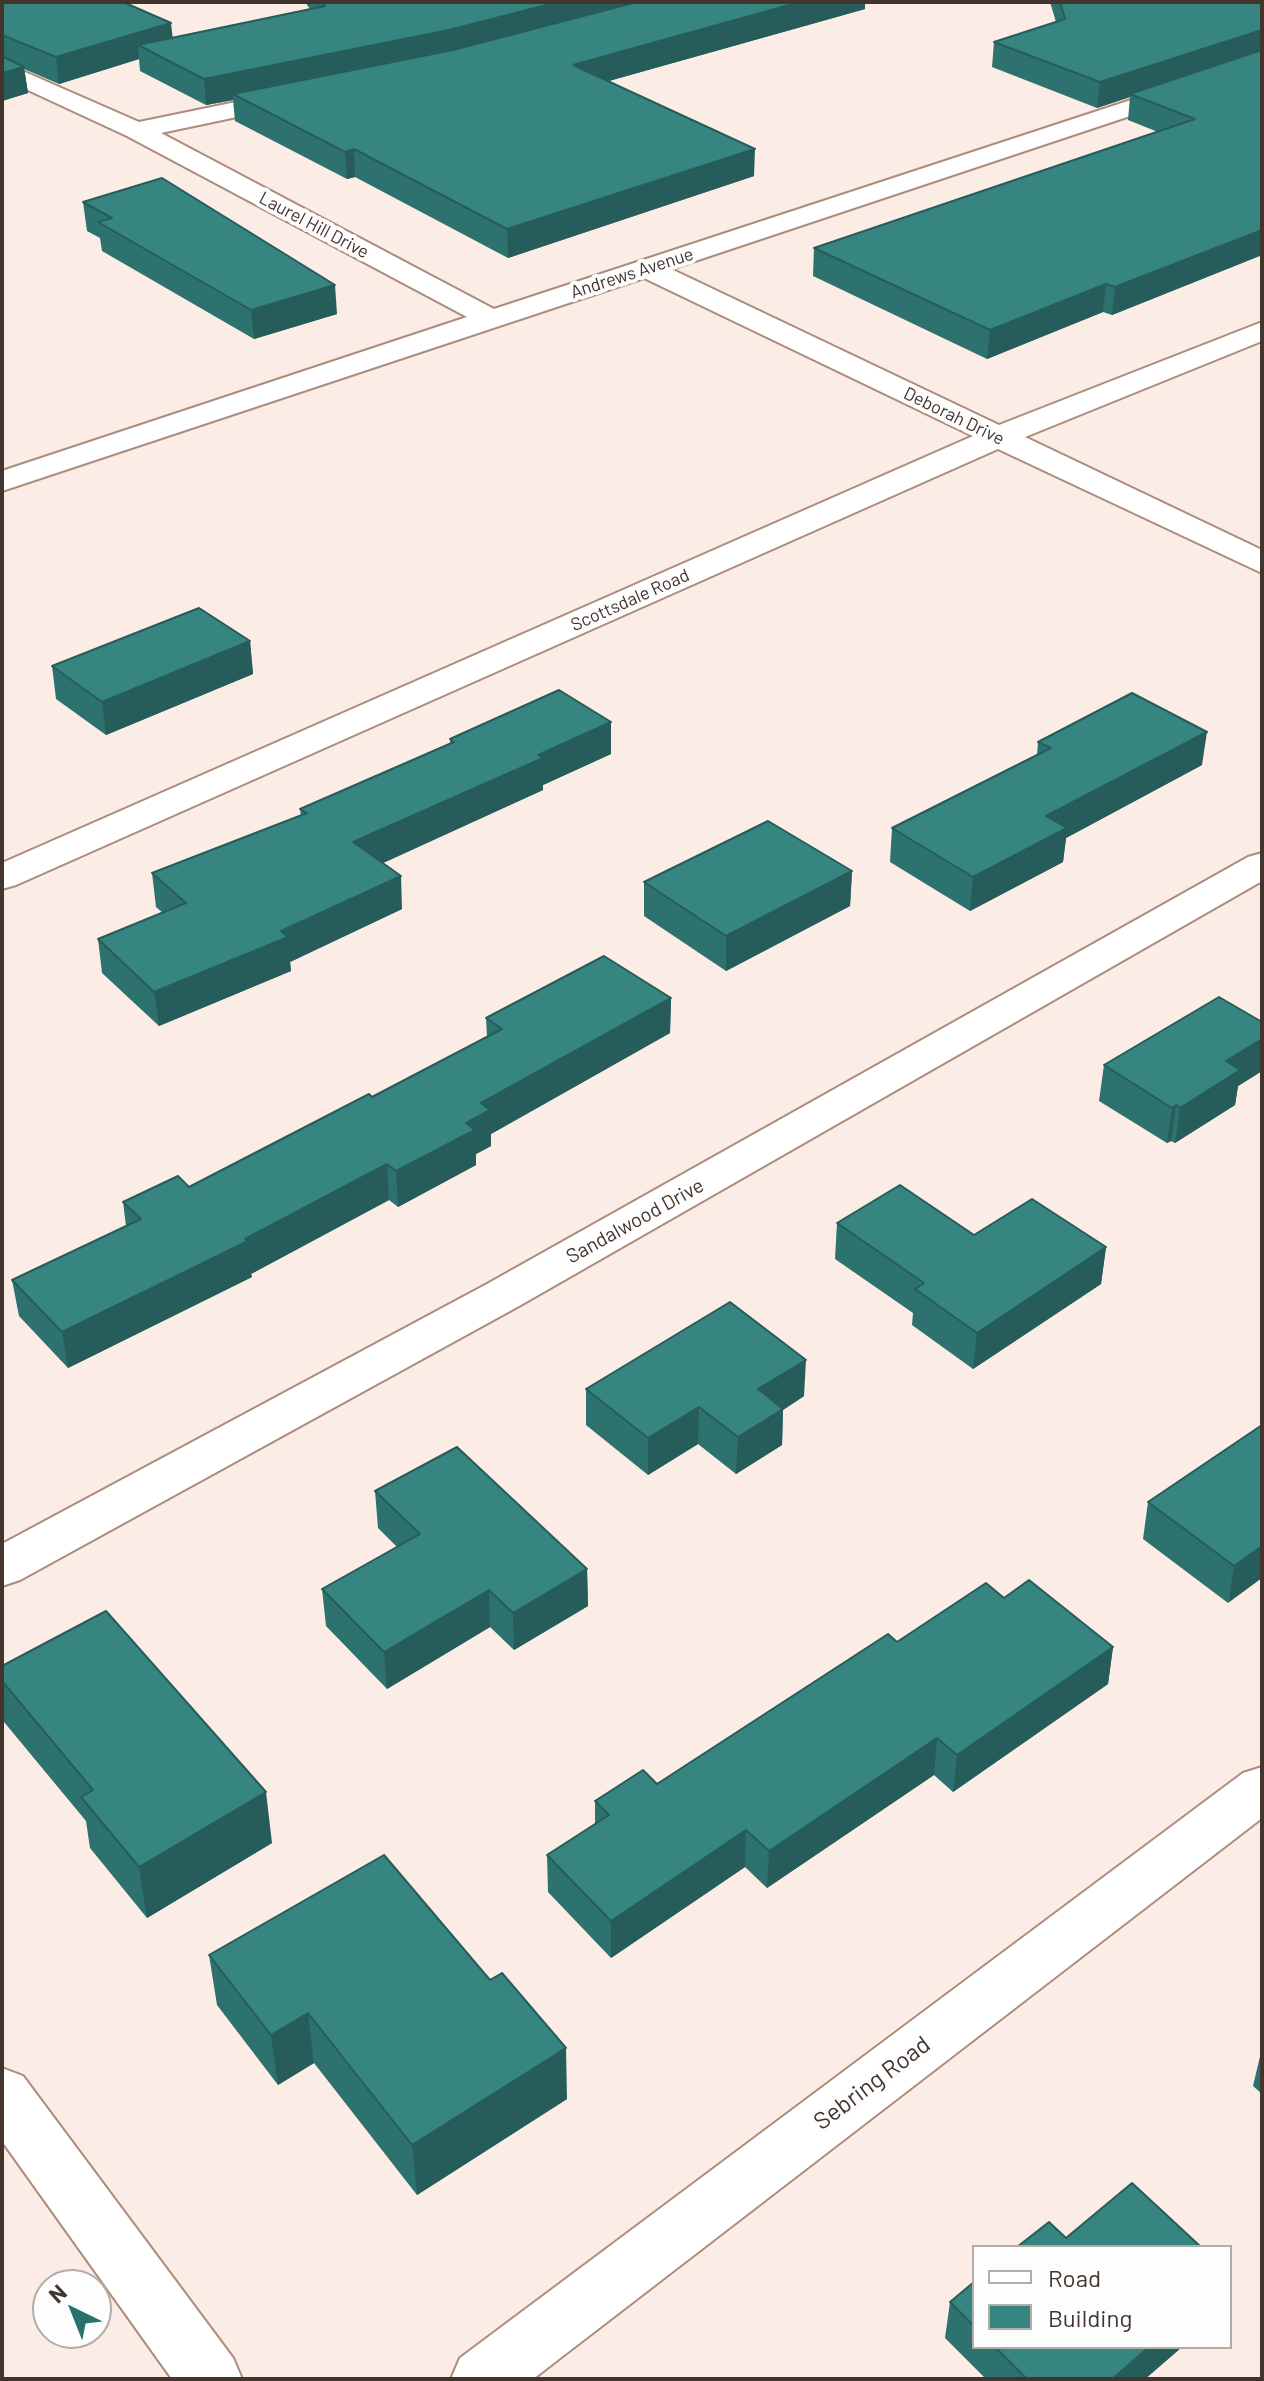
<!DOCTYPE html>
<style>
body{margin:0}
#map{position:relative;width:1264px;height:2381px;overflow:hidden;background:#fbece5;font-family:Barlow,sans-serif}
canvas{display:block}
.frame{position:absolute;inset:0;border:4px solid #43352e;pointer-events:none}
.legend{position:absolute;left:972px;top:2245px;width:260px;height:104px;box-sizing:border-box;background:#fdfdfd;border:2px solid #b3adaa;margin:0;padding:10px 14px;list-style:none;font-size:24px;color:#43352e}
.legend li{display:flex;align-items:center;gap:16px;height:40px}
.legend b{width:40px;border:2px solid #b3adaa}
.north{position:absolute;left:32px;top:2269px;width:80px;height:80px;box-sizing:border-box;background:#fdfdfd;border:2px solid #b3adaa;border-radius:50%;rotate:317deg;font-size:22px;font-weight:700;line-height:32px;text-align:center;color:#43352e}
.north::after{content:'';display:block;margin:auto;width:28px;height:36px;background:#27716e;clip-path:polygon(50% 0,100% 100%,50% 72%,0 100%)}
</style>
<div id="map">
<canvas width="1264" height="2381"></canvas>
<div class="frame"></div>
<ul class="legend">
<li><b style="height:10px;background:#fff"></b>Road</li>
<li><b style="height:22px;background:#368581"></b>Building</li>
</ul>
<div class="north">N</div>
</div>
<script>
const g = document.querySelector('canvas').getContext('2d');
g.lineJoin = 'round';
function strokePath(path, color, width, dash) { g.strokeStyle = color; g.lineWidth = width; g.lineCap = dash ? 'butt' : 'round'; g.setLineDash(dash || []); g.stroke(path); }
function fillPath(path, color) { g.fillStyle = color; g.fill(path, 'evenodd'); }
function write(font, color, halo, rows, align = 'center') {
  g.font = font + ' Barlow,sans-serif'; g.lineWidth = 8; g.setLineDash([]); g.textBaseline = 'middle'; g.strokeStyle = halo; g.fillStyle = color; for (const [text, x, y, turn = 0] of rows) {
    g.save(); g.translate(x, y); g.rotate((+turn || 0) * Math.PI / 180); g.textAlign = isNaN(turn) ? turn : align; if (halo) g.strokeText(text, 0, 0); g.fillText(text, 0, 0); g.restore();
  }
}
const minor = new Path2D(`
 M 1262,57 L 1262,72 L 671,269 L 999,425 L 1262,322 L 1262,341 L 1025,437 L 1262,550 L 1262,573 L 998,449 L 16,885 L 2,889 L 2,863 L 973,436 L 644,278 L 2,491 L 2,471 L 467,317 L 127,136 L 2,78 L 2,62 L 139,122 L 294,90 L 303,93 L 307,98 L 303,103 L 161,133 L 494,309 Z
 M 1262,853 L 1262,881 L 519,1306 L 20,1580 L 2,1586 L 2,1544 L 487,1284 L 1248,857 Z
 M 1262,1767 L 1262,1818 L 533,2379 L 451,2379 L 460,2358 L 1243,1773 Z
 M 2,2068 L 23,2076 L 233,2358 L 242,2379 L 172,2379 L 2,2141 Z`);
strokePath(minor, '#ac8c7b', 4);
fillPath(minor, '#fff');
fillPath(new Path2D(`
 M 2,2 L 173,37 L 310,9 L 305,2 L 865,2 L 865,9 L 609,81 L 754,176 L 508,258 L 355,177 L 347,179 L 235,121 L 233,100 L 206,105 L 140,71 L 139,59 L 59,84 L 24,69 L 28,93 L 2,101 Z
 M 1050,2 L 1262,2 L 1262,255 L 1112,315 L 1103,312 L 987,359 L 813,276 L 814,248 L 1158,132 L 1128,120 L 1130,97 L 1097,108 L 992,67 L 994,42 L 1056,22 Z
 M 83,202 L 337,314 L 254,339 L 102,251 L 100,238 L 87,231 Z
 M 250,641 L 253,674 L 106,735 L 56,699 L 52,666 Z
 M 611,722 L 611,754 L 543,785 L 543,790 L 382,863 L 402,909 L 290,962 L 291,971 L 159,1026 L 102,973 L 98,939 L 163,913 L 156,907 L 152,873 L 301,816 L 300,809 L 450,743 L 450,739 Z
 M 1038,742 L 1202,765 L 1066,838 L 1063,862 L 970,911 L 890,862 L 892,828 L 1037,755 Z
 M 852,871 L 850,906 L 726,971 L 644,916 L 644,882 Z
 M 671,998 L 670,1033 L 491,1134 L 491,1146 L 476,1154 L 476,1165 L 398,1207 L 389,1200 L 251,1274 L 252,1277 L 68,1368 L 19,1316 L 12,1280 L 126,1226 L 123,1202 L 189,1187 L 372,1097 L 487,1037 L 486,1018 Z
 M 1262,1022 L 1262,1071 L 1238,1086 L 1235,1105 L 1175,1143 L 1171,1141 L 1167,1143 L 1099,1101 L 1104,1065 Z
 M 837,1223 L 1106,1247 L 1101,1284 L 973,1369 L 912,1325 L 913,1313 L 835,1259 Z
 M 586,1389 L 804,1396 L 783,1410 L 782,1445 L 736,1474 L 698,1444 L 648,1475 L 586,1425 Z
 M 1262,1425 L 1228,1603 L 1143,1539 L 1148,1502 Z
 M 375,1491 L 587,1569 L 588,1606 L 514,1650 L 490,1627 L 387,1689 L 326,1626 L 322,1589 L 397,1547 L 378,1528 Z
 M 1004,1598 L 1113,1647 L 1108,1684 L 953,1792 L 934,1775 L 767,1888 L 745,1867 L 611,1958 L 548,1892 L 547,1855 L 595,1824 L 595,1801 L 657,1784 L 897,1642 Z
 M 2,1666 L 272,1843 L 147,1918 L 90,1848 L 86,1821 L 4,1722 L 2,1714 Z
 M 209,1955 L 567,2099 L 417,2195 L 314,2063 L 278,2085 L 217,2005 Z
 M 1262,2048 L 1262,2094 L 1253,2086 Z
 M 974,2282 L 974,2347 L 1182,2347 L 1145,2379 L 986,2379 L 945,2338 L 950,2302 Z`), '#2e726f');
fillPath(new Path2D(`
 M 558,2 L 656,2 L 450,56 L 233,94 L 233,100 L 206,105 L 204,79 Z
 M 800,2 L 865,2 L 865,9 L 573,91 L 573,65 Z
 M 171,23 L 174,49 L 138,45 L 139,59 L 59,84 L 56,57 Z
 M 1262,30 L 1261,54 L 1130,94 L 1130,97 L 1097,108 L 1100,82 Z
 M 24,67 L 28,93 L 2,101 L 2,73 Z
 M 354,149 L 355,177 L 347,179 L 345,152 Z
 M 755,149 L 754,176 L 508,258 L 507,229 Z
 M 1262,230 L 1262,255 L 1112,315 L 1115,287 Z
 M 1106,284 L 1103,312 L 987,359 L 990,330 Z
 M 335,285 L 337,314 L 254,339 L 251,310 Z
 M 250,641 L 253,674 L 106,735 L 102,702 Z
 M 611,722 L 611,754 L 543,785 L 543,790 L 355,876 L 353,842 L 538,755 Z
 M 1207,732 L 1202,765 L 1066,838 L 1063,862 L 970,911 L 973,877 L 1046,816 Z
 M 852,871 L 850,906 L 726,971 L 726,936 Z
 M 401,876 L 402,909 L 290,962 L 291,971 L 159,1026 L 154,992 Z
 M 671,998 L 670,1033 L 491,1134 L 491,1146 L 476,1154 L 476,1165 L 398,1207 L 396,1171 L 466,1123 L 481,1103 Z
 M 1262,1039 L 1262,1071 L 1238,1086 L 1235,1105 L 1175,1143 L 1180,1108 L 1226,1061 Z
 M 1176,1105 L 1171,1141 L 1167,1143 L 1172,1108 Z
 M 387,1164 L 389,1200 L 251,1274 L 252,1277 L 68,1368 L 62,1332 L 245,1239 Z
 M 1106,1247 L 1101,1284 L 973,1369 L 977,1333 Z
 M 806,1360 L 804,1396 L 783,1410 L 782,1445 L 736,1474 L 738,1437 L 758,1389 Z
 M 699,1407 L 698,1444 L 648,1475 L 648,1438 Z
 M 1262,1546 L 1262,1578 L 1228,1603 L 1234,1566 Z
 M 587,1569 L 588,1606 L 514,1650 L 513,1613 Z
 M 489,1590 L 490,1627 L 387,1689 L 384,1652 Z
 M 1113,1647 L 1108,1684 L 953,1792 L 957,1755 Z
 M 937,1738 L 934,1775 L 767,1888 L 769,1851 Z
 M 266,1792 L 272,1843 L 147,1918 L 139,1867 Z
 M 746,1830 L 745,1867 L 611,1958 L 611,1921 Z
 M 308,2013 L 314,2063 L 278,2085 L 271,2035 Z
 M 566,2048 L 567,2099 L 417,2195 L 412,2145 Z
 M 1149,2347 L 1182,2347 L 1145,2379 L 1112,2379 Z`), '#265d5a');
const building = new Path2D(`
 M 2,2 L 123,2 L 171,23 L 56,57 L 2,35 Z
 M 322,2 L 558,2 L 449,30 L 204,79 L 138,45 L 325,6 Z
 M 637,2 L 800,2 L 573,65 L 755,149 L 507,229 L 354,149 L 345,152 L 233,94 L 453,50 Z
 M 1060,2 L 1262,2 L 1262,30 L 1100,82 L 994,42 L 1065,19 Z
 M 1262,50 L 1262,230 L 1115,287 L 1106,284 L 990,330 L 814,248 L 1195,119 L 1130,94 Z
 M 2,56 L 24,67 L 2,73 Z
 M 162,178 L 335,285 L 251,310 L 98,222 L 112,218 L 83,202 Z
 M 199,608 L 250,641 L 102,702 L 52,666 Z
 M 559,690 L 611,722 L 538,755 L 543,758 L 353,842 L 401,876 L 281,931 L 288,937 L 154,992 L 98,939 L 186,903 L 152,873 L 307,813 L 300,809 L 454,742 L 450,739 Z
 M 1132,693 L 1207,732 L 1046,816 L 1067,828 L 973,877 L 892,828 L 1051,748 L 1038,742 Z
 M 768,821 L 852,871 L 726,936 L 644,882 Z
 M 604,956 L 671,998 L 481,1103 L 490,1110 L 466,1123 L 475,1130 L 396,1171 L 387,1164 L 245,1239 L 248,1241 L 62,1332 L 12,1280 L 141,1219 L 123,1202 L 178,1176 L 189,1187 L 369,1094 L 372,1097 L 502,1029 L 486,1018 Z
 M 1219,997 L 1262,1022 L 1262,1039 L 1226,1061 L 1240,1070 L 1180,1108 L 1176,1105 L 1172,1108 L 1104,1065 Z
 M 900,1185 L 974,1235 L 1032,1199 L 1106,1247 L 977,1333 L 915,1289 L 924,1283 L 837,1223 Z
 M 730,1302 L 806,1360 L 758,1389 L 783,1409 L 738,1437 L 699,1407 L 648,1438 L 586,1389 Z
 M 1262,1425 L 1262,1546 L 1234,1566 L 1148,1502 Z
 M 457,1447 L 587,1569 L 513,1613 L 489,1590 L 384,1652 L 322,1589 L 420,1534 L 375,1491 Z
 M 1029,1580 L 1113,1647 L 957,1755 L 937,1738 L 769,1851 L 746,1830 L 611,1921 L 547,1855 L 609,1815 L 595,1801 L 643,1770 L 657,1784 L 888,1634 L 897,1642 L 986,1583 L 1004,1598 Z
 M 106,1611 L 266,1792 L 139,1867 L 81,1797 L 93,1790 L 2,1681 L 2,1666 Z
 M 384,1855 L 490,1980 L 502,1973 L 566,2048 L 412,2145 L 308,2013 L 271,2035 L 209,1955 Z
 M 1132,2183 L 1201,2247 L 1017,2247 L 1049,2222 L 1066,2238 Z
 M 974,2282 L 974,2326 L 950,2302 Z
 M 995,2347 L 1149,2347 L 1112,2379 L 1027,2379 Z`);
fillPath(building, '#368581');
strokePath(building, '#265d5a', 2);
write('18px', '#43352e', '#fdfdfd', [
 ["Laurel Hill Drive",314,225,28],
 ["Andrews Avenue",632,273,-18],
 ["Deborah Drive",954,416,26],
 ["Scottsdale Road",630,600,-24]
]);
write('20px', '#43352e', '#fdfdfd', [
 ["Sandalwood Drive",635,1221,-29]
]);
write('24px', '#43352e', '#fdfdfd', [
 ["Sebring Road",872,2083,-37]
]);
</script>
